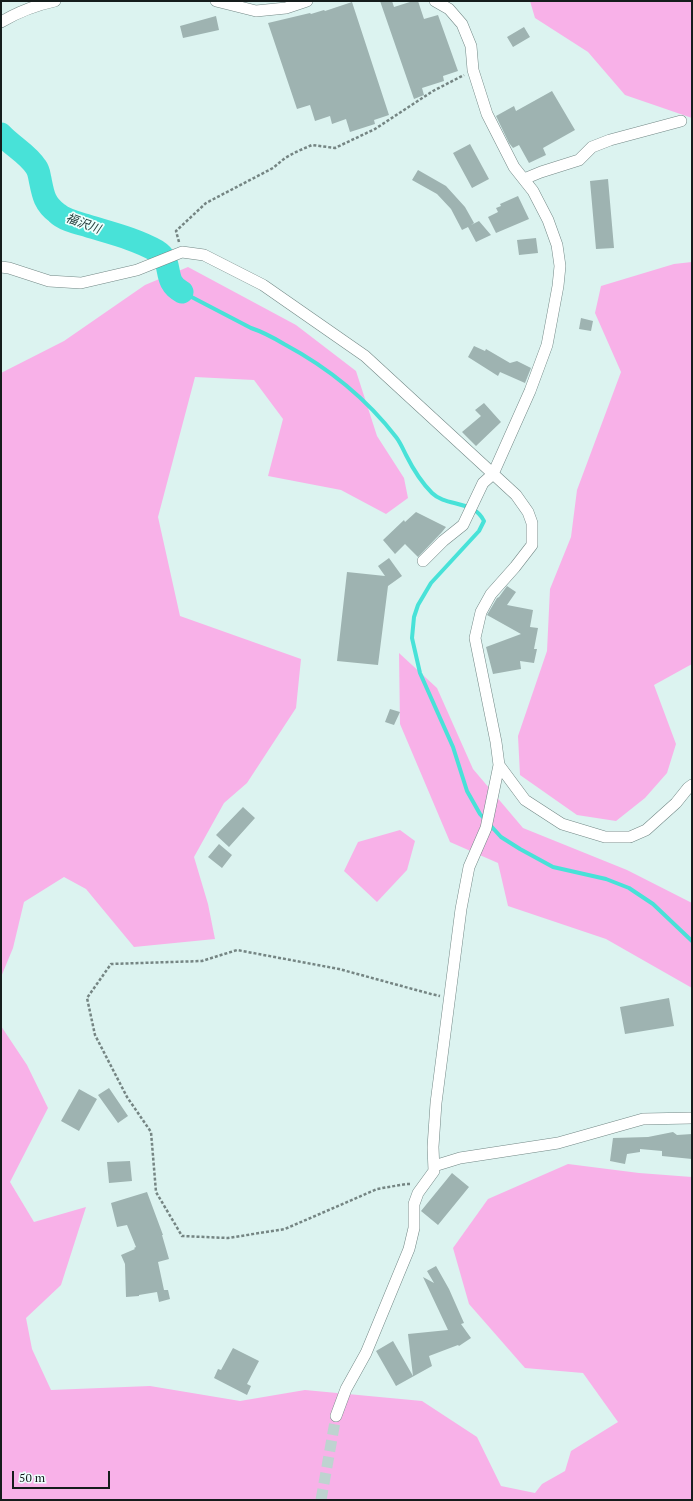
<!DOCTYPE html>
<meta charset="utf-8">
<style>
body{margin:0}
#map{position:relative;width:693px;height:1501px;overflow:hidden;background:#dcf3f0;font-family:"PT Serif",serif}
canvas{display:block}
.frame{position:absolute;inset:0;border:2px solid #151d1c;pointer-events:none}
.scale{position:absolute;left:12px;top:1471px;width:98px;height:18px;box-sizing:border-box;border:2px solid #151d1c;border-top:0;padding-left:5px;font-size:12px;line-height:14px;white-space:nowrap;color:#151d1c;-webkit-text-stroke:3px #edfffd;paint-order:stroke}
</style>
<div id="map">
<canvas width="693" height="1501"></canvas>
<div class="frame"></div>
<div class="scale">50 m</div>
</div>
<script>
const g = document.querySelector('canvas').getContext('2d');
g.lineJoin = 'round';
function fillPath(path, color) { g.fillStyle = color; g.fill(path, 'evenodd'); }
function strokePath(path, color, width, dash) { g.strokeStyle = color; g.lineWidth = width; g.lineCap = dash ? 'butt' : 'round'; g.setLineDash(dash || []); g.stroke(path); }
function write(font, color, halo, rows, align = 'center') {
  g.font = font + ' "PT Serif","Noto Sans JP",serif'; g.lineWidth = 3.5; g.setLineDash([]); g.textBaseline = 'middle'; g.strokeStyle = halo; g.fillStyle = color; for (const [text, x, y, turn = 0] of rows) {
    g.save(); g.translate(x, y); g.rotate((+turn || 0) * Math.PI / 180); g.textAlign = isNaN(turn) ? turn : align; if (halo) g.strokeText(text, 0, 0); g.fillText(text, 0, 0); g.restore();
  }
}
fillPath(new Path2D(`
 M 530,1 L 692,1 L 692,118 L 625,95 L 588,52 L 535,18 Z
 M 692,262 L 692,664 L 654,685 L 676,744 L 667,773 L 645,798 L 616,821 L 577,815 L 520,775 L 518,736 L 547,651 L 550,589 L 571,537 L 577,490 L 621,372 L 595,313 L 601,286 L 674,264 Z
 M 188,267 L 296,325 L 356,371 L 377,436 L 404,478 L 408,498 L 386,514 L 341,490 L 268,476 L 283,419 L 254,380 L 195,377 L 158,517 L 180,616 L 301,659 L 296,708 L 247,783 L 224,803 L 194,857 L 208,904 L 215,939 L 134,947 L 86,889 L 64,877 L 24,902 L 13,948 L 1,977 L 1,373 L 64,341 L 145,285 Z
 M 399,653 L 437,688 L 473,769 L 523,828 L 627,870 L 692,903 L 692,988 L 606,939 L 508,906 L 498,863 L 450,842 L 400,724 Z
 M 400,830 L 415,841 L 407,870 L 377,902 L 344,871 L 358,842 Z
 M 1,1026 L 27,1065 L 48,1108 L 10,1182 L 34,1222 L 86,1207 L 61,1285 L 26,1318 L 32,1349 L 51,1390 L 150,1386 L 240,1401 L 305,1390 L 422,1401 L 477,1437 L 501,1486 L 535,1493 L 542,1484 L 565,1471 L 571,1451 L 618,1422 L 583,1373 L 525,1368 L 469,1304 L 453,1248 L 488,1199 L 568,1164 L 639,1173 L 692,1177 L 692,1500 L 1,1500 Z`), '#f8b1e8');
strokePath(new Path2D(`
 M 182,292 L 251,328 C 263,332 274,338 284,344 C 327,367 366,398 396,437 C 400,442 403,449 406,455 C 413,469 421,482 432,493 C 446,507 474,500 484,521 L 479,531 L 431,583 L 418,605 L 414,617 L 412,638 L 420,673 L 453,747 L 467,791 L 480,814 L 501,837 L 520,849 L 553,867 L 606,879 L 629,888 L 653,904 L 692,941`), '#48e2d8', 4);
strokePath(new Path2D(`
 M 1,134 C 12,146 28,154 36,167 C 39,171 39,175 40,179 C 43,194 44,203 57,213 C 64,220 78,223 88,226 C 111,233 136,239 157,251 C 175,262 161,281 182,292`), '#48e2d8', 23);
fillPath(new Path2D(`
 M 380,1 L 392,1 L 394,7 L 413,1 L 418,1 L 424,19 L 438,15 L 458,71 L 443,76 L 444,81 L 422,88 L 424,95 L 414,99 Z
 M 352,2 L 389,115 L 374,120 L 375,124 L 350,132 L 346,119 L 332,124 L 330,116 L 315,121 L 310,105 L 297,109 L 268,23 L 310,13 L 311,14 L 324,10 L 325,11 Z
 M 216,16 L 219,30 L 183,38 L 180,26 Z
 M 524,27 L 530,37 L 513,47 L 507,37 Z
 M 552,91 L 575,130 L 543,148 L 546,155 L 529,163 L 519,145 L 513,148 L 509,143 L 496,116 L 514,106 L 516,111 Z
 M 470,144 L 489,179 L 472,188 L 453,153 Z
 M 418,170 L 446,186 L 465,207 L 474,223 L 471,225 L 479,221 L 491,235 L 476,242 L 468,227 L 462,230 L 451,209 L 437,194 L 412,180 Z
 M 608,179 L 614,248 L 596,249 L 590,181 Z
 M 518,196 L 529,219 L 496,233 L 488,217 L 498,212 L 496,208 L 501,206 L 500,204 Z
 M 536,238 L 538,253 L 519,255 L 517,240 Z
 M 581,318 L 593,321 L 591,331 L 579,329 Z
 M 474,346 L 485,351 L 486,349 L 510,363 L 517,361 L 531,368 L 525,383 L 500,372 L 498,376 L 468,357 Z
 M 484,403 L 501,422 L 476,446 L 462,432 L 481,416 L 475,410 Z
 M 416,512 L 446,527 L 442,532 L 418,557 L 405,544 L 395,554 L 383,540 L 404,520 L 405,522 Z
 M 389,558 L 402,576 L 388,586 L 378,665 L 337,661 L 347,572 L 385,576 L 378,566 Z
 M 507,586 L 516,592 L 507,605 L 533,610 L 530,627 L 538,628 L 534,649 L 537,649 L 534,663 L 520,661 L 521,669 L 493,674 L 486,647 L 521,634 L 487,615 L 497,598 L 499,597 Z
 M 390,709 L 400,712 L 394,725 L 385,722 Z
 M 243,807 L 255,818 L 229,847 L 216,835 Z
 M 219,844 L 232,855 L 222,868 L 208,857 Z
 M 669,998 L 674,1026 L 625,1034 L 620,1007 Z
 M 109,1088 L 128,1116 L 118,1123 L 98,1095 Z
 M 79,1089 L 97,1099 L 79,1131 L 61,1121 Z
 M 673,1132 L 677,1135 L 692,1134 L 692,1159 L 662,1156 L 662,1151 L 640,1149 L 640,1152 L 627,1154 L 625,1164 L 610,1161 L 613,1138 L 648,1137 Z
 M 130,1161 L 132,1181 L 109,1183 L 107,1162 Z
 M 452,1173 L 469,1187 L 438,1225 L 421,1211 Z
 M 147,1192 L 163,1235 L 162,1235 L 169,1259 L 158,1262 L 164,1290 L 168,1290 L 170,1299 L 159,1302 L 157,1292 L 163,1291 L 139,1295 L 139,1296 L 126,1297 L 125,1264 L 121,1255 L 135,1249 L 134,1248 L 136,1247 L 127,1225 L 117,1227 L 111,1203 Z
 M 436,1266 L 449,1289 L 464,1323 L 461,1324 L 471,1338 L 459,1346 L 458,1345 L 429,1356 L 432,1366 L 396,1386 L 376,1351 L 393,1341 L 413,1376 L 408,1334 L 448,1330 L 423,1277 L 434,1283 L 427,1271 Z
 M 233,1348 L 259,1361 L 247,1384 L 251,1386 L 247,1395 L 214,1378 L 218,1369 L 221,1370 Z`), '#9eb3b1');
strokePath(new Path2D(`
 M 321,1500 L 336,1416`), '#bed3d0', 11, [11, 5.5]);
const minor = new Path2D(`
 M 216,1 L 256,11 L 286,8 L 307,1
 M 1,22 C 18,12 36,5 55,1
 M 524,179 L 541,172 L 579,160 L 592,147 L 610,140 L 681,121
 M 1,267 L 9,268 L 49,281 L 81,283 L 137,270 L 182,252 L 204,255 L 263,285 L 365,356 L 516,495 L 528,512 L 532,523 L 532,545 L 515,567 L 491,594 L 481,612 L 475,638 L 496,742 L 499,765 L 486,828 L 469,867 L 461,909 L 436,1103 L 433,1147 L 434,1171 L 418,1193 L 414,1204 L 414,1228 L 409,1249 L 366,1353 L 346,1389 L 336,1416
 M 423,561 L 443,541 L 463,525 L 483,483 L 493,474 L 530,391 L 547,345 L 558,286 L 560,266 L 557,245 L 548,220 L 533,191 L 514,167 L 487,114 L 473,70 L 471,46 L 462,24 L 449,9 L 435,1
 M 499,765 L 525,800 L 562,824 L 605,837 L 630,837 L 646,830 L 676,803 L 688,788 L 692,785
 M 434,1166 L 460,1158 L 558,1143 L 643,1119 L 692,1118`);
strokePath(minor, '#738886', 12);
strokePath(new Path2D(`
 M 179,242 L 176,231 L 206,203 L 273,168 L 285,158 L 296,152 L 312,145 L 335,148 L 375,129 L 433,91 L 464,75
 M 410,1184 L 406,1184 L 377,1189 L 285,1229 L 228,1238 L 182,1236 L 156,1192 L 151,1132 L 127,1097 L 95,1035 L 87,998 L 111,964 L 202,961 L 237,950 L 339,969 L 431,994 L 440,996`), '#758583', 2.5, [3, 2]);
strokePath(minor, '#fff', 11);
write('italic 12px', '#253e3c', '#edfffd', [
 ["福沢川",83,224,20]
]);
</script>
